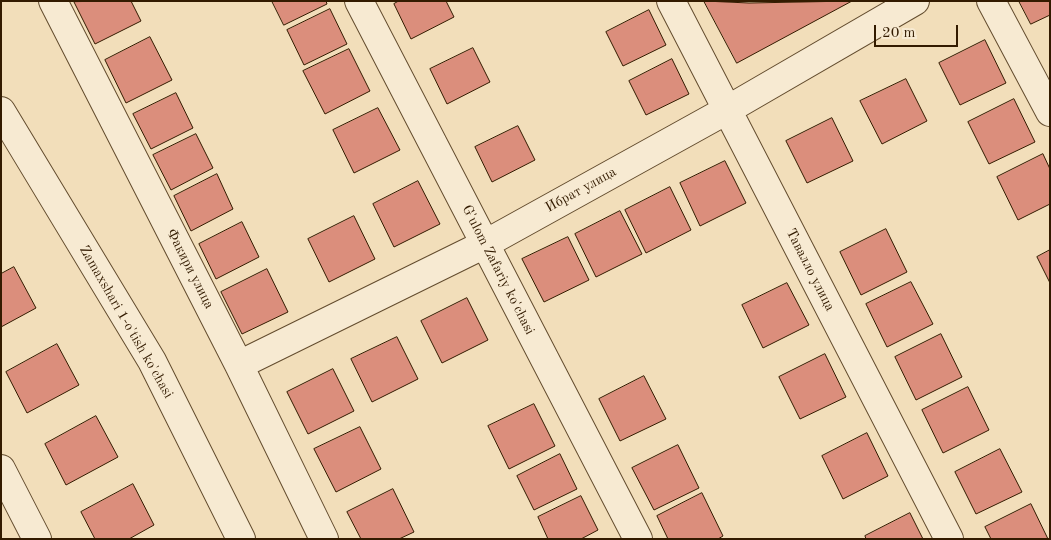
<!DOCTYPE html>
<meta charset="utf-8">
<style>
body{margin:0}
#map{position:relative;width:1051px;height:540px;overflow:hidden;background:#f2deba;font-family:"Old Standard TT",serif}
canvas{display:block}
.frame{position:absolute;inset:0;border:2px solid #331b00;pointer-events:none}
.scale{position:absolute;left:874px;top:25px;width:84px;height:22px;box-sizing:border-box;border:2px solid #331b00;border-top:0;padding-left:6px;font-size:15px;line-height:18px;white-space:nowrap;color:#331b00;-webkit-text-stroke:4px #f7ead2;paint-order:stroke}
</style>
<div id="map">
<canvas width="1051" height="540"></canvas>
<div class="frame"></div>
<div class="scale">20 m</div>
</div>
<script>
const g = document.querySelector('canvas').getContext('2d');
g.lineJoin = 'round';
function fillPath(path, color) { g.fillStyle = color; g.fill(path, 'evenodd'); }
function strokePath(path, color, width, dash) { g.strokeStyle = color; g.lineWidth = width; g.lineCap = dash ? 'butt' : 'round'; g.setLineDash(dash || []); g.stroke(path); }
function write(font, color, halo, rows, align = 'center') {
  g.font = font + ' "Old Standard TT",serif'; g.lineWidth = 4.5; g.setLineDash([]); g.textBaseline = 'middle'; g.strokeStyle = halo; g.fillStyle = color; for (const [text, x, y, turn = 0] of rows) {
    g.save(); g.translate(x, y); g.rotate((+turn || 0) * Math.PI / 180); g.textAlign = isNaN(turn) ? turn : align; if (halo) g.strokeText(text, 0, 0); g.fillText(text, 0, 0); g.restore();
  }
}
const building = new Path2D(`
 M 131,1 L 141,21 L 95,44 L 74,2 Z
 M 272,1 L 326,1 L 327,4 L 284,25 Z
 M 399,1 L 446,1 L 454,17 L 411,39 L 394,4 Z
 M 704,1 L 749,3 L 852,1 L 737,63 Z
 M 1019,1 L 1050,1 L 1050,15 L 1031,24 Z
 M 330,9 L 347,44 L 304,65 L 287,30 Z
 M 649,10 L 666,45 L 623,66 L 606,32 Z
 M 150,37 L 172,80 L 126,103 L 105,60 Z
 M 985,40 L 1006,83 L 960,105 L 939,63 Z
 M 473,48 L 490,82 L 447,104 L 430,69 Z
 M 349,49 L 370,91 L 325,114 L 303,71 Z
 M 672,59 L 689,94 L 646,115 L 629,81 Z
 M 906,79 L 927,121 L 882,144 L 860,101 Z
 M 176,93 L 193,128 L 151,149 L 133,114 Z
 M 1014,99 L 1035,142 L 989,164 L 968,122 Z
 M 378,108 L 400,150 L 354,173 L 333,130 Z
 M 832,118 L 853,161 L 807,183 L 786,141 Z
 M 518,126 L 535,160 L 492,182 L 475,147 Z
 M 196,134 L 213,168 L 171,190 L 153,155 Z
 M 1043,154 L 1050,169 L 1050,204 L 1018,220 L 997,177 Z
 M 725,161 L 746,203 L 700,226 L 680,183 Z
 M 217,174 L 233,209 L 191,231 L 174,196 Z
 M 418,181 L 440,224 L 394,247 L 373,204 Z
 M 670,187 L 691,230 L 646,253 L 625,210 Z
 M 620,211 L 642,254 L 596,277 L 575,234 Z
 M 354,216 L 375,259 L 329,282 L 308,239 Z
 M 242,222 L 259,257 L 216,279 L 199,244 Z
 M 886,229 L 907,272 L 861,295 L 840,252 Z
 M 568,237 L 589,280 L 544,302 L 522,259 Z
 M 1050,250 L 1050,283 L 1037,257 Z
 M 14,267 L 36,308 L 1,327 L 1,274 Z
 M 267,269 L 288,312 L 242,334 L 221,292 Z
 M 911,282 L 933,324 L 887,347 L 866,304 Z
 M 787,283 L 809,325 L 763,348 L 742,305 Z
 M 467,298 L 488,340 L 442,363 L 421,321 Z
 M 941,334 L 962,377 L 916,400 L 895,357 Z
 M 397,337 L 418,379 L 372,402 L 351,359 Z
 M 57,344 L 79,385 L 27,413 L 6,372 Z
 M 825,354 L 846,397 L 800,419 L 779,377 Z
 M 333,369 L 354,411 L 308,434 L 287,392 Z
 M 644,376 L 666,419 L 620,441 L 599,399 Z
 M 968,387 L 989,430 L 943,453 L 922,410 Z
 M 534,404 L 555,446 L 509,469 L 488,426 Z
 M 96,416 L 118,457 L 66,485 L 45,444 Z
 M 360,427 L 381,469 L 336,492 L 314,449 Z
 M 867,433 L 888,476 L 843,499 L 822,456 Z
 M 678,445 L 699,488 L 654,510 L 632,468 Z
 M 1000,449 L 1022,492 L 976,514 L 955,472 Z
 M 560,454 L 577,489 L 534,510 L 517,476 Z
 M 133,484 L 154,525 L 129,539 L 95,539 L 81,512 Z
 M 393,489 L 414,532 L 399,539 L 361,539 L 347,512 Z
 M 702,493 L 723,536 L 718,539 L 668,539 L 657,516 Z
 M 581,496 L 598,530 L 581,539 L 548,539 L 538,517 Z
 M 1031,504 L 1048,539 L 991,539 L 985,527 Z
 M 910,513 L 923,539 L 866,539 L 865,536 Z`);
fillPath(building, '#db8e7c');
strokePath(building, '#331b00', 1);
const minor = new Path2D(`
 M 53,1 L 239,365 L 324,539
 M 359,1 L 638,539
 M 671,1 L 949,539
 M 991,1 L 1050,112
 M 1,111 L 152,361 L 241,539
 M 239,365 L 485,244 L 727,110 L 915,1
 M 1,469 L 37,539`);
strokePath(minor, '#634c2e', 30);
strokePath(minor, '#f7ead2', 28);
write('14px', '#331b00', '#f7ead2', [
 ["Ибрат улица",581,190,-29],
 ["Факири улица",190,269,63],
 ["G'ulom Zafariy ko'chasi",498,270,63],
 ["Тавалло улица",810,270,63],
 ["Zamaxshari 1-o'tish ko'chasi",126,322,60]
]);
</script>
